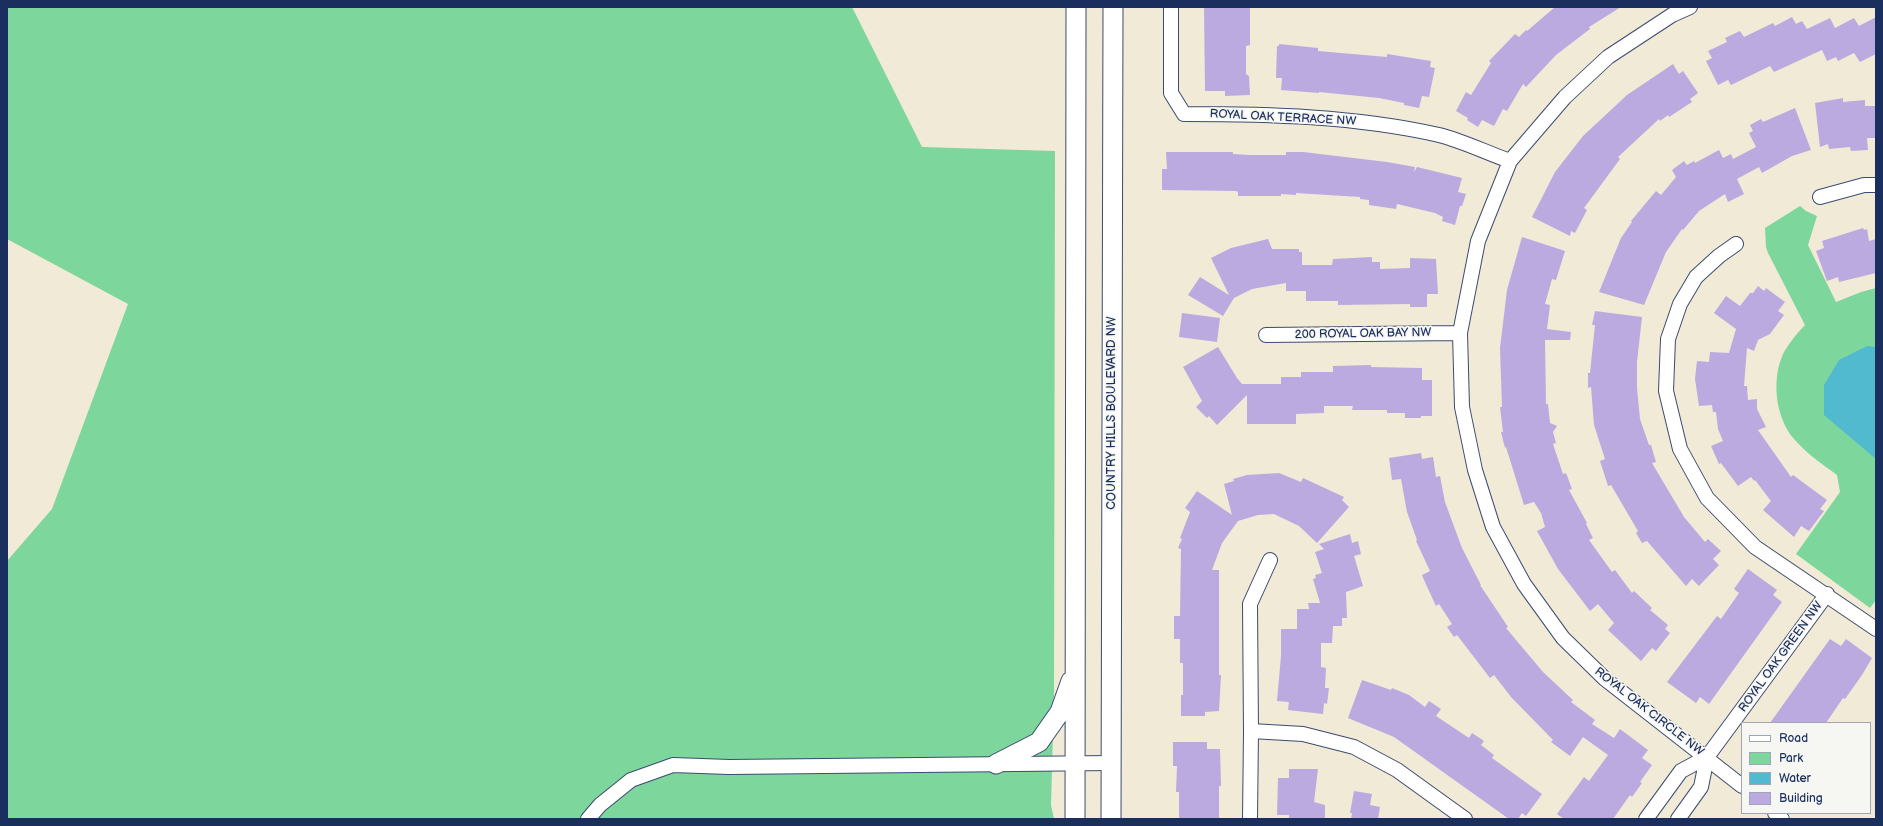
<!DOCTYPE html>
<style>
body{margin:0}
#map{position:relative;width:1883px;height:826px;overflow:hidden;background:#f1ead7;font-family:"Balsamiq Sans",sans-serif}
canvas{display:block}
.frame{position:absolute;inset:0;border:8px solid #1b2f5e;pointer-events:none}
.legend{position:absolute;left:1741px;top:722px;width:130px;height:92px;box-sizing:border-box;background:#f6f6f2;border:1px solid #9ea6b7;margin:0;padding:5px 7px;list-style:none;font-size:12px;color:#1b2f5e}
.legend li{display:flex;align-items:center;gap:8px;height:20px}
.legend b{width:20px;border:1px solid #9ea6b7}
</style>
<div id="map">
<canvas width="1883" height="826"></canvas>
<div class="frame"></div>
<ul class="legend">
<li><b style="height:5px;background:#fff"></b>Road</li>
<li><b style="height:11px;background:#7dd69c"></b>Park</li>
<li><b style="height:11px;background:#51bace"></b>Water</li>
<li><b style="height:11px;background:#bbaadf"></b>Building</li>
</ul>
</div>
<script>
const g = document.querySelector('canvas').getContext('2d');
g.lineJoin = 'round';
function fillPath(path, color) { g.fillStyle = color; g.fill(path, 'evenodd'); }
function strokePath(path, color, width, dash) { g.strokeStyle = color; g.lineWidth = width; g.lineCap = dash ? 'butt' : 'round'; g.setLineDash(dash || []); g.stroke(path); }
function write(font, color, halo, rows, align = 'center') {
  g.font = font + ' "Balsamiq Sans",sans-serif'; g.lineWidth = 3.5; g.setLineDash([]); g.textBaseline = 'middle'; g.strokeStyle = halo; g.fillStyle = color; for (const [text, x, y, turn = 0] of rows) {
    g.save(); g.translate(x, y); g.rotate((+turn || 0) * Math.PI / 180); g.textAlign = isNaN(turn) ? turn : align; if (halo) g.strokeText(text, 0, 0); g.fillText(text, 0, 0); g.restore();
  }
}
fillPath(new Path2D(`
 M 7,7 L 852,7 L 922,147 L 1055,151 L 1054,695 L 1051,805 L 1054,819 L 7,819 L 7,561 L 52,509 L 128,304 L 7,239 Z
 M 1800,206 L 1806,211 L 1817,216 L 1808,245 L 1836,302 L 1861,292 L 1876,288 L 1876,600 L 1870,608 L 1796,554 L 1840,492 L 1837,475 C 1822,464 1806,453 1794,439 C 1775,417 1771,378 1784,352 C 1790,342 1797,333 1805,325 L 1768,253 L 1766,247 L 1765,228 Z`), '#7dd69c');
fillPath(new Path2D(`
 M 1867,346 L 1876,347 L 1876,459 L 1824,415 L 1824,385 L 1839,360 Z`), '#51bace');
fillPath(new Path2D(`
 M 1204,7 L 1249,7 L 1250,9 L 1250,45 L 1246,46 L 1246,74 L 1249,76 L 1250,95 L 1225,96 L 1225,91 L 1205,91 Z
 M 1555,7 L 1621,7 L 1589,27 L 1590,29 L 1556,55 L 1526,87 L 1523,84 L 1507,111 L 1503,109 L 1494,126 L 1482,120 L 1478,127 L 1467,120 L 1468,118 L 1456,111 L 1466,92 L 1471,95 L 1491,63 L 1489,61 L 1515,34 L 1519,37 L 1526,30 L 1527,31 Z
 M 1792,17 L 1796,24 L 1802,21 L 1807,29 L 1830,18 L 1835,28 L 1854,18 L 1859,26 L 1876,17 L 1876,54 L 1860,62 L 1854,53 L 1838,61 L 1836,57 L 1827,61 L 1822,50 L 1774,72 L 1770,66 L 1731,85 L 1728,80 L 1718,85 L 1706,61 L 1712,58 L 1708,51 L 1727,42 L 1725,38 L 1740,31 L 1744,37 L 1773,23 L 1775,26 Z
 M 1279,44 L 1318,48 L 1318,51 L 1387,57 L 1387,54 L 1431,61 L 1430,67 L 1435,68 L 1429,97 L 1422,96 L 1419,108 L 1404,105 L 1404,103 L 1379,98 L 1319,92 L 1319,93 L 1281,90 L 1282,78 L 1276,78 L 1277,46 L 1279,46 Z
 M 1673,64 L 1679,74 L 1683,71 L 1698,93 L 1690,99 L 1692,102 L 1669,117 L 1668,115 L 1660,121 L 1659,119 L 1618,157 L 1620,159 L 1584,208 L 1587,210 L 1575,233 L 1571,231 L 1570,236 L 1532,217 L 1555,172 L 1583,136 L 1627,95 Z
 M 1843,98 L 1843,102 L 1865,100 L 1865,106 L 1876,106 L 1876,138 L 1867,138 L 1868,150 L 1851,151 L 1850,147 L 1829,149 L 1828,144 L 1820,147 L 1815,103 Z
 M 1795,108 L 1811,150 L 1792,156 L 1762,173 L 1759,167 L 1737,179 L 1744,194 L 1728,202 L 1725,194 L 1699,211 L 1683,230 L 1682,229 L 1666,252 L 1644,305 L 1599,292 L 1621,238 L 1632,222 L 1631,221 L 1656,191 L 1661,195 L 1676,177 L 1672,170 L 1684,161 L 1687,165 L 1694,161 L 1695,163 L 1719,150 L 1723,158 L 1731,154 L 1733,159 L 1756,147 L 1749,133 L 1753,131 L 1750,125 L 1761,119 L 1763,122 Z
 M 1166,152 L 1233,152 L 1233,154 L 1250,155 L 1286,155 L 1286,152 L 1303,152 L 1387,162 L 1415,167 L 1414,172 L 1417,167 L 1462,178 L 1458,192 L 1466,194 L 1462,206 L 1460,206 L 1455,225 L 1442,221 L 1443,217 L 1435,213 L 1397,204 L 1396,209 L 1369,205 L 1369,200 L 1360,199 L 1360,197 L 1296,193 L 1296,195 L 1281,194 L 1281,196 L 1238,196 L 1238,192 L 1236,191 L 1162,190 L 1162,169 L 1167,169 Z
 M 1863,228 L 1864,230 L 1867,229 L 1869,241 L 1876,239 L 1876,273 L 1839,282 L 1838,277 L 1827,281 L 1816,251 L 1824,248 L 1822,241 Z
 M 1522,237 L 1565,251 L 1556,280 L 1552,279 L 1545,304 L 1550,305 L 1547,329 L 1571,332 L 1570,340 L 1545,340 L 1546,404 L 1548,404 L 1550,423 L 1557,426 L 1553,432 L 1556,443 L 1553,444 L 1563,474 L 1566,473 L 1572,489 L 1569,490 L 1587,523 L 1586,524 L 1593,538 L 1589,540 L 1612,572 L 1615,570 L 1632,593 L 1634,591 L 1652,608 L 1650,610 L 1668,625 L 1665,629 L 1670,633 L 1656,651 L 1652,648 L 1641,661 L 1608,630 L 1614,623 L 1598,604 L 1590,611 L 1558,569 L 1537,531 L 1545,527 L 1541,513 L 1534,502 L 1524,505 L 1506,447 L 1505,448 L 1501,432 L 1503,432 L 1500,407 L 1502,407 L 1500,348 L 1507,290 Z
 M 1268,239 L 1272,249 L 1299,249 L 1299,252 L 1302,252 L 1302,265 L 1332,265 L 1333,259 L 1372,257 L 1372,262 L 1380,262 L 1380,269 L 1410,268 L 1410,258 L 1436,259 L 1438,294 L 1427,294 L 1427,307 L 1410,307 L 1410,304 L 1338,305 L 1338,301 L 1306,301 L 1306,291 L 1286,291 L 1286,283 L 1252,289 L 1234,298 L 1223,316 L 1188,295 L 1200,277 L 1229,295 L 1211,258 L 1231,248 Z
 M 1758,286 L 1764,291 L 1766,288 L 1785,302 L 1778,311 L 1784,315 L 1770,334 L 1758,340 L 1754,351 L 1747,348 L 1744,386 L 1747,386 L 1748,400 L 1757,399 L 1757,409 L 1766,427 L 1758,430 L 1791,477 L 1793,475 L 1827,500 L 1820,509 L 1824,511 L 1809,531 L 1801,526 L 1794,537 L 1763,510 L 1771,501 L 1755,480 L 1754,481 L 1751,477 L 1738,486 L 1721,463 L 1719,464 L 1711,446 L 1723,441 L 1718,429 L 1716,412 L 1713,412 L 1712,405 L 1699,406 L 1695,379 L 1697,361 L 1709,362 L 1710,352 L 1729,353 L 1736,329 L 1714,313 L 1726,296 L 1740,306 L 1750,293 L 1753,293 Z
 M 1595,311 L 1642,317 L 1637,362 L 1637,388 L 1640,419 L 1649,445 L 1651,445 L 1656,462 L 1652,463 L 1684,517 L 1705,542 L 1708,539 L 1721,551 L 1713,559 L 1719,565 L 1699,586 L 1692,579 L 1686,586 L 1647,541 L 1642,543 L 1636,533 L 1638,531 L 1635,526 L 1611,485 L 1608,486 L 1600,461 L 1605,459 L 1594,425 L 1591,387 L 1588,388 L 1588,373 L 1590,373 L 1595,325 L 1592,325 Z
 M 1182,313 L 1220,318 L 1217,342 L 1179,337 Z
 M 1218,347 L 1237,378 L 1242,384 L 1281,384 L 1281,377 L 1301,377 L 1301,372 L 1333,372 L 1333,366 L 1371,365 L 1371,367 L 1422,368 L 1422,380 L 1432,380 L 1432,416 L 1421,416 L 1421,418 L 1405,418 L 1405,413 L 1387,413 L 1387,410 L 1352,410 L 1353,406 L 1324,406 L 1324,413 L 1296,414 L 1296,424 L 1247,424 L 1247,395 L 1217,425 L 1209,416 L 1207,418 L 1196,407 L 1202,401 L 1183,367 Z
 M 1421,453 L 1422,459 L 1433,457 L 1436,477 L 1440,476 L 1445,502 L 1462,548 L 1481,585 L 1480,585 L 1508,627 L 1506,628 L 1543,672 L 1573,700 L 1571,702 L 1595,720 L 1592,724 L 1614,738 L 1620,729 L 1648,750 L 1642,758 L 1652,765 L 1640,782 L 1642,783 L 1632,797 L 1630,795 L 1613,819 L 1564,819 L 1557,814 L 1584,777 L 1589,781 L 1608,755 L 1583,737 L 1570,756 L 1551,742 L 1553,740 L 1511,697 L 1494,675 L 1490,678 L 1457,635 L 1454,637 L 1447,627 L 1452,624 L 1439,604 L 1436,606 L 1424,580 L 1422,575 L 1430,571 L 1416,541 L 1417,540 L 1407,512 L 1401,479 L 1392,480 L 1389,458 Z
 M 1279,473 L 1301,482 L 1303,478 L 1344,497 L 1342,500 L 1349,507 L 1317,543 L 1299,526 L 1274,514 L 1258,515 L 1238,521 L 1222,543 L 1212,570 L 1219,570 L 1219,675 L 1221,675 L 1219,711 L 1205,712 L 1205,716 L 1181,716 L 1181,695 L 1183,695 L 1183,663 L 1180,663 L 1180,639 L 1174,639 L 1174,616 L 1180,616 L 1181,549 L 1178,548 L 1182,539 L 1180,538 L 1190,512 L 1185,508 L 1197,491 L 1232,515 L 1224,484 L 1234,481 L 1233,479 L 1247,475 Z
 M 1350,534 L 1352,543 L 1358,541 L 1361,554 L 1354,556 L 1363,586 L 1346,592 L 1347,618 L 1342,618 L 1342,626 L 1333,626 L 1332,643 L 1321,643 L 1321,667 L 1326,668 L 1325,688 L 1329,688 L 1327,704 L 1324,703 L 1323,714 L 1288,710 L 1289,702 L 1277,701 L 1281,656 L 1281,629 L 1297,629 L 1297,609 L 1309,609 L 1308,603 L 1320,603 L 1313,579 L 1316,578 L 1315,575 L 1322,573 L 1315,552 L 1324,549 L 1319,544 Z
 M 1748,569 L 1777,590 L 1773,595 L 1782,602 L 1709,704 L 1700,697 L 1696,703 L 1667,682 L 1717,616 L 1721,619 L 1739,593 L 1734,589 Z
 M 1830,639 L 1841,646 L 1846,639 L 1872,658 L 1862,675 L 1845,699 L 1843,698 L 1826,723 L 1770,723 Z
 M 1362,680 L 1391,690 L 1392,688 L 1409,695 L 1425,707 L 1429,701 L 1441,709 L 1436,716 L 1469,738 L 1472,733 L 1484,741 L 1481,745 L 1494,755 L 1492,758 L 1542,794 L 1526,816 L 1522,813 L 1518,819 L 1509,819 L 1394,737 L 1348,718 Z
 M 1173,742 L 1207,742 L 1207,749 L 1220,749 L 1221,786 L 1219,786 L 1219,818 L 1179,818 L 1179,792 L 1176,792 L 1177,766 L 1173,766 Z
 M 1289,769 L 1318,769 L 1314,802 L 1325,805 L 1325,819 L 1289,819 L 1289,815 L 1277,815 L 1278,778 L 1289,778 Z
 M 1354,791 L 1372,794 L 1370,805 L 1380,807 L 1378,819 L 1351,819 L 1352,813 L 1350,813 Z`), '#bbaadf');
const street = new Path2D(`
 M 1171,7 L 1171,93 L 1184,114 C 1269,114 1355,116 1439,135 C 1463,141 1487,153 1510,161
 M 1690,7 L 1672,15 L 1608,57 L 1565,97 L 1510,161 L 1478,241 L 1460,333 L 1462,407 L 1475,470 L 1493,527 L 1524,584 L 1563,638 L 1605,679 L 1742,786
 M 1820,197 L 1864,185 L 1876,185
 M 1736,244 L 1719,256 L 1696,277 L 1680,304 L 1668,339 L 1666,391 L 1680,449 L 1707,498 L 1755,547 L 1876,629
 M 1266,335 L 1460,333
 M 1251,731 L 1250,604 L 1270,560
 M 1775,813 L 1782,819
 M 588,819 L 600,805 L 631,780 L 673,765 L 729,767 L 1111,763
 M 1250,819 L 1251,731 L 1303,734 L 1354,747 L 1397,770 L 1465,819
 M 1646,819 L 1681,771 L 1707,757
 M 1678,819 L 1701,787 L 1707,757 L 1827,594`);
const secondary = new Path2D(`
 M 996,764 L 1039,742 L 1060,712 L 1071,681
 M 1075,819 L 1076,7
 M 1111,819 L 1113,7`);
strokePath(street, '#3b4b70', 16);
strokePath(secondary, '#3b4b70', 21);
strokePath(street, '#fff', 14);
strokePath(secondary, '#fff', 19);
write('12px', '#1b2f5e', '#f6f6f2', [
 ["ROYAL OAK TERRACE NW",1283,118,3],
 ["200 ROYAL OAK BAY NW",1363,334,-1],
 ["COUNTRY HILLS BOULEVARD NW",1112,413,-90],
 ["ROYAL OAK GREEN NW",1781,657,-54],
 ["ROYAL OAK CIRCLE NW",1649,712,38]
]);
</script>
